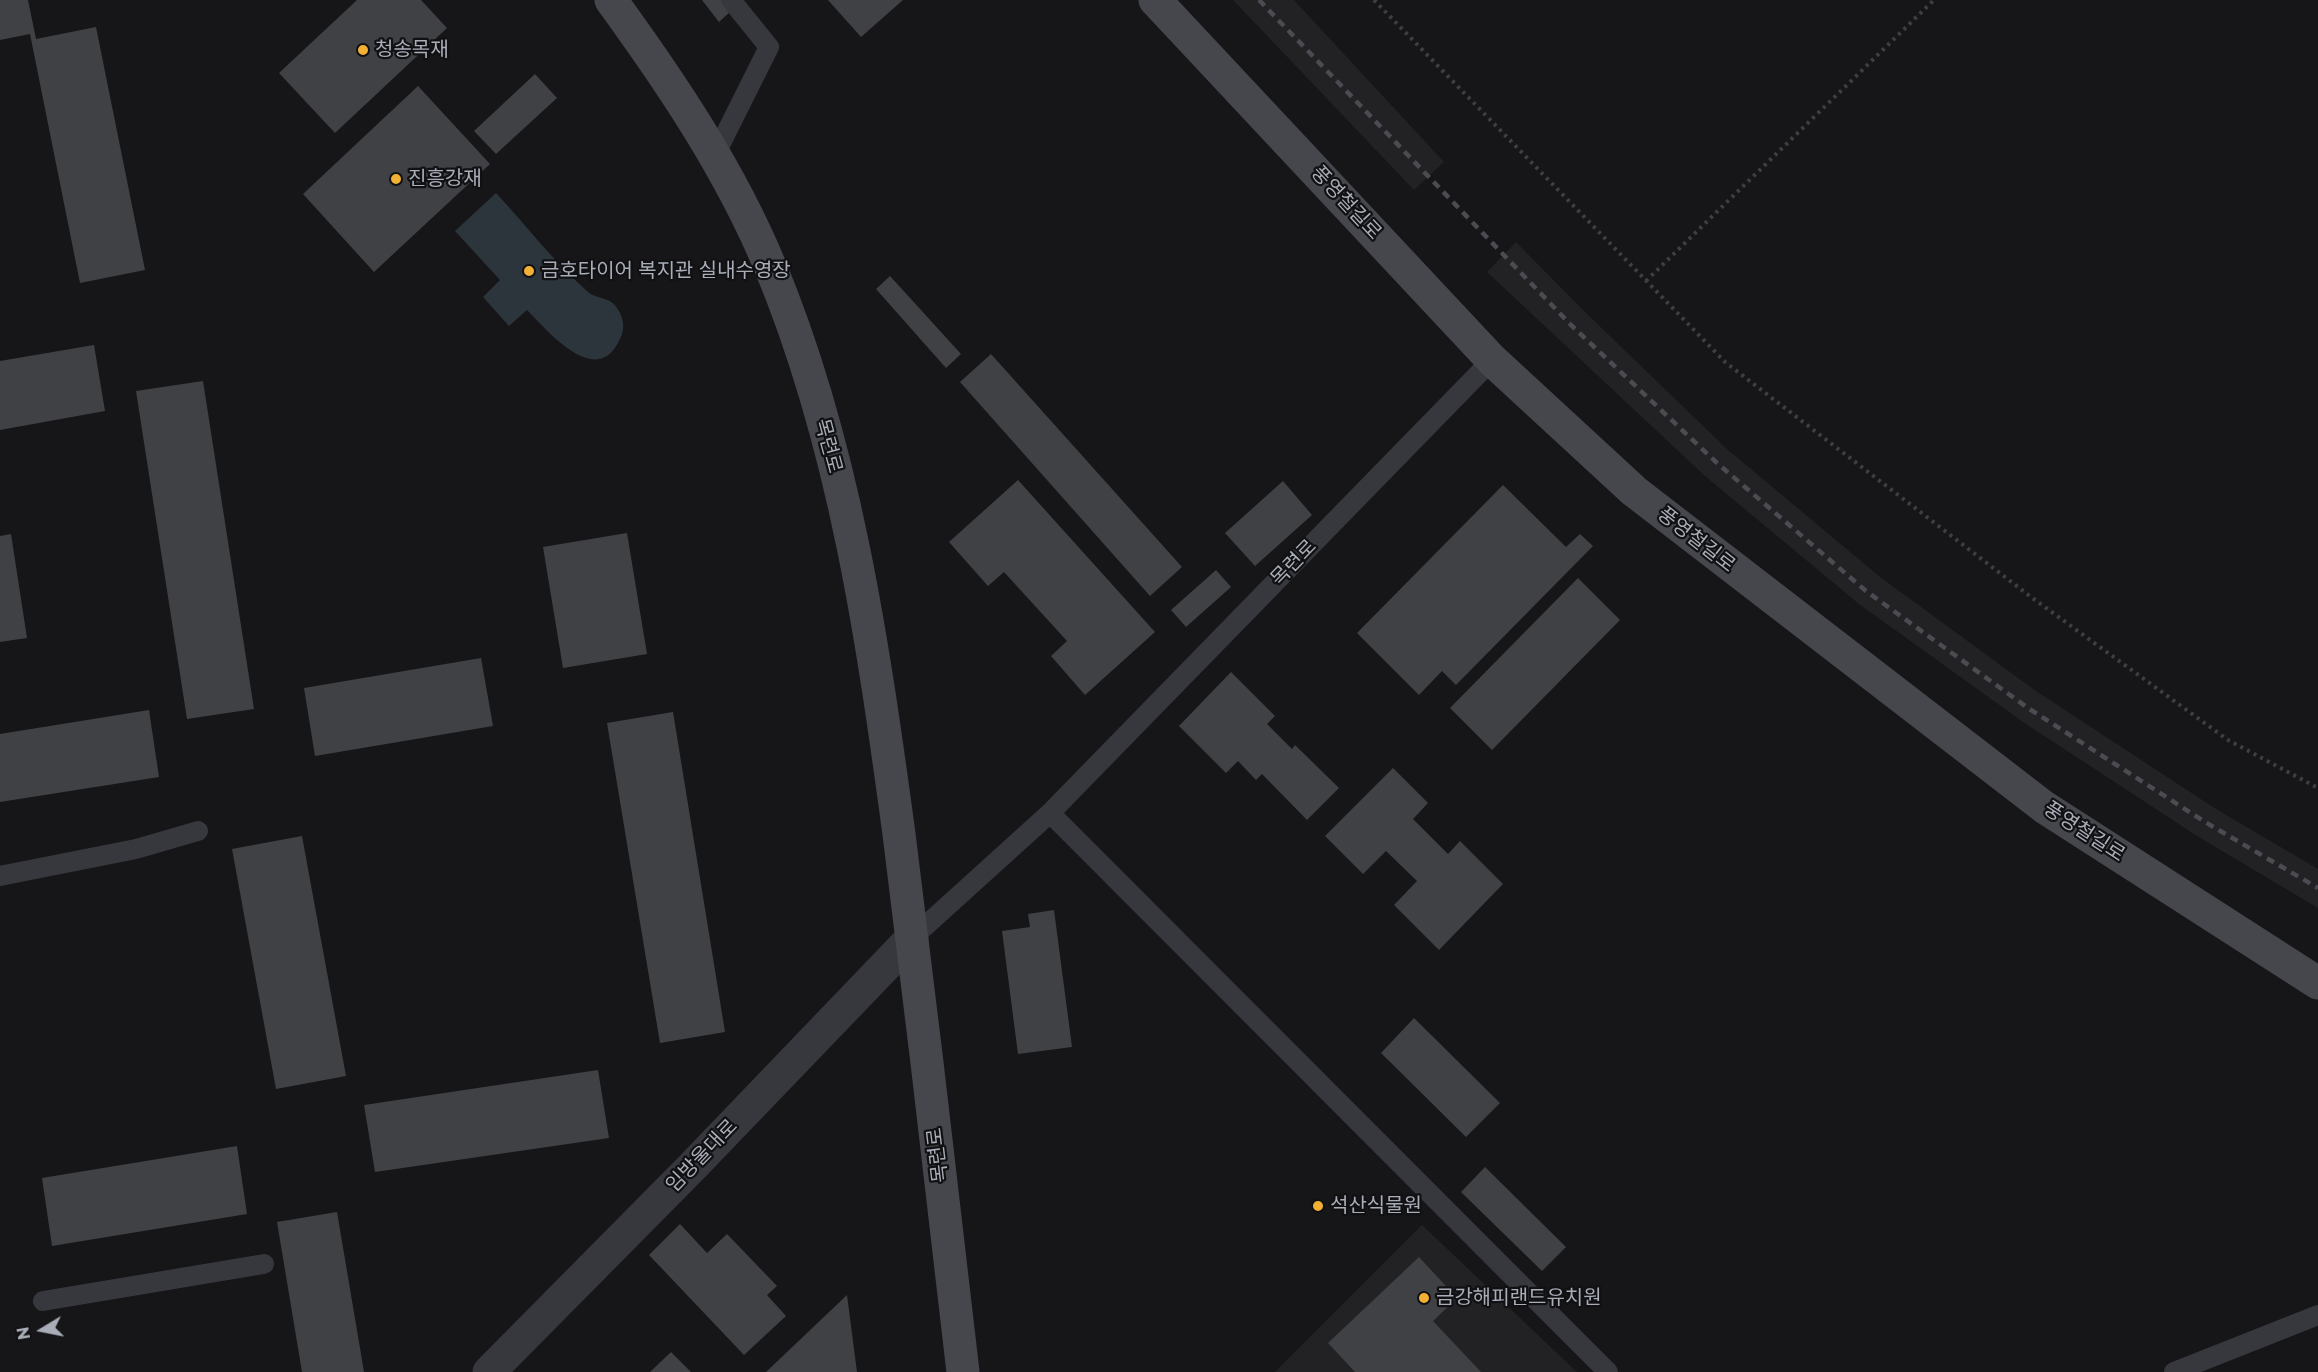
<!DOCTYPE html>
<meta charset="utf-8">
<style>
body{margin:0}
#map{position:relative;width:2318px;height:1372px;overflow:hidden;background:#161618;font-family:Montserrat,sans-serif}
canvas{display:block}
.north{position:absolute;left:12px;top:1300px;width:60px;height:60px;-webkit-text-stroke:4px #111113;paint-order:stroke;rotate:260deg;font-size:16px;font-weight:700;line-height:24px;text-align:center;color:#a8adb8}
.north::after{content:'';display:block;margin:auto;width:21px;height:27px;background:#a8adb8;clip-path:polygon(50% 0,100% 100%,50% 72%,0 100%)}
</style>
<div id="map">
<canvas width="2318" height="1372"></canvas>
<div class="north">N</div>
</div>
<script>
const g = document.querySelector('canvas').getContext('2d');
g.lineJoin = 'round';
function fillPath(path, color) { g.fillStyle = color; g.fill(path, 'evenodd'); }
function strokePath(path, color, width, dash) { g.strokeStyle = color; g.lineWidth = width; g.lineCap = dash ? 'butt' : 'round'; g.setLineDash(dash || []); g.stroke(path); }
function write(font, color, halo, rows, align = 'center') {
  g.font = font + ' Montserrat,"Noto Sans KR",sans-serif'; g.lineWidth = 4.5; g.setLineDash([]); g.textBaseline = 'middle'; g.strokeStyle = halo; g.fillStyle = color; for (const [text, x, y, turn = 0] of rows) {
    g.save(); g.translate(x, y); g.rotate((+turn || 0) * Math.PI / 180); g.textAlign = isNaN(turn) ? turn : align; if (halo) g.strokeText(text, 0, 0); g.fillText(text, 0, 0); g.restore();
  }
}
fillPath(new Path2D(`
 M 1233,0 L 1294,0 L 1444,162 L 1414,190 Z
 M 1516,242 L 1583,310 L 1727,449 L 1880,577 L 2036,691 L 2216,809 L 2318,869 L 2318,908 L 2197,836 L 2023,722 L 1859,604 L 1705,476 L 1487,272 Z
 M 1422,1225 L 1577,1372 L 1275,1372 Z`), '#222225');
fillPath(new Path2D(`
 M 496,193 C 526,225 554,262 587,291 C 597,301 611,294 620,313 C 625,323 624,333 618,343 C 594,388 545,328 527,310 L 509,326 L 483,297 L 500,280 L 455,231 Z`), '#2c353c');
fillPath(new Path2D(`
 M 0,0 L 28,0 L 36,39 L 96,27 L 145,270 L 80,283 L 30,34 L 0,40 Z
 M 357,0 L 421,0 L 447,28 L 335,133 L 279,73 Z
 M 702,0 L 743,0 L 719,22 Z
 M 828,0 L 903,0 L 861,37 Z
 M 535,74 L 557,98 L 496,154 L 474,131 Z
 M 418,86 L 490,164 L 374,272 L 303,194 Z
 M 890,276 L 961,354 L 946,368 L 876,289 Z
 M 94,345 L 105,411 L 0,430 L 0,361 Z
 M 991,354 L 1182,567 L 1150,596 L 960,382 Z
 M 203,381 L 254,709 L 187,719 L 136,391 Z
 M 1018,480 L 1155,632 L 1085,695 L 1051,656 L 1067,641 L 1004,572 L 988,586 L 949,542 Z
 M 1283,481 L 1312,515 L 1255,566 L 1225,533 Z
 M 1503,485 L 1566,547 L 1580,534 L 1593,546 L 1456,685 L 1442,671 L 1419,695 L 1357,633 Z
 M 627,533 L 647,654 L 563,668 L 543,547 Z
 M 11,534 L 27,638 L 0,642 L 0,536 Z
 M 1216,570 L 1231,587 L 1186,627 L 1171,610 Z
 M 1578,578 L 1620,620 L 1492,750 L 1450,708 Z
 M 481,658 L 493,726 L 315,756 L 304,688 Z
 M 1231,672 L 1275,716 L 1267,724 L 1292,749 L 1295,745 L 1339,788 L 1307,820 L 1262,774 L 1256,780 L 1238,761 L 1226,773 L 1179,726 Z
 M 149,710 L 159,777 L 0,802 L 0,734 Z
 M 673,712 L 725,1032 L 660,1043 L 607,723 Z
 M 1393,768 L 1428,803 L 1413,819 L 1448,854 L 1460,841 L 1503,884 L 1439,950 L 1394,905 L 1417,881 L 1386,851 L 1363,874 L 1325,836 Z
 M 302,836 L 346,1076 L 276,1089 L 232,849 Z
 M 1054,910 L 1072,1047 L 1018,1054 L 1002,931 L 1030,927 L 1028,914 Z
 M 1414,1018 L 1500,1103 L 1466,1137 L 1381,1053 Z
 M 598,1070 L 609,1138 L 375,1172 L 364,1105 Z
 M 237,1146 L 247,1214 L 52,1246 L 42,1178 Z
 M 1485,1167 L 1566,1247 L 1542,1271 L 1461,1192 Z
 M 337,1212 L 364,1372 L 302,1372 L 277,1222 Z
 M 680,1224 L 707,1253 L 727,1234 L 777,1286 L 767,1295 L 786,1316 L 744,1355 L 649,1255 Z
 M 1419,1257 L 1457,1298 L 1433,1321 L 1481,1372 L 1355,1372 L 1328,1343 Z
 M 847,1295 L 857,1372 L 766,1372 Z
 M 671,1352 L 691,1372 L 650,1372 Z`), '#404145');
strokePath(new Path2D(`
 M 1374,0 L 1725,362 L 2031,597 L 2228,740 L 2318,788
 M 1646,281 L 1934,0`), '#3d3f44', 4, [3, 4.5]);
strokePath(new Path2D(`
 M 715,155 L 769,47 L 731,0
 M 1050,813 L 1608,1372
 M 0,876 L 136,849 L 198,831
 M 912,938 L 1050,813 L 1492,360
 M 43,1301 L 264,1264
 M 2174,1372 L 2318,1315`), '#37383d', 20);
strokePath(new Path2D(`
 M 489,1372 L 691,1168 L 912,938`), '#37383d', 33);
strokePath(new Path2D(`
 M 611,0 C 672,84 730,170 770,266 C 845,446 873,642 899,834 C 922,1013 942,1193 963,1372
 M 1155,0 L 1492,360 L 1634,491 L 2044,807 L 2318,983`), '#45474d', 33);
strokePath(new Path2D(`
 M 1259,0 L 1571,325 L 1717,463 L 1866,591 L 2028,708 L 2205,822 L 2318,888`), '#4a4c52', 4.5, [8, 6]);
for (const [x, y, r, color] of [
 [363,50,6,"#f2b134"],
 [396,179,6,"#f2b134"],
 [529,271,6,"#f2b134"],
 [1318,1206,6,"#f2b134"],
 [1424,1298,6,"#f2b134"]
]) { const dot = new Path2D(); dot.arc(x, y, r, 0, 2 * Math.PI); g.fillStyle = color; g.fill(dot); strokePath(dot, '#111113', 2); }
write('20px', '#a8adb8', '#111113', [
 ["청송목재",375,50],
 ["진흥강재",408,179],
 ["금호타이어 복지관 실내수영장",541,271],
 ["석산식물원",1330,1206],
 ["금강해피랜드유치원",1436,1298]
], 'left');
write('20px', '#a8adb8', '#111113', [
 ["풍영철길로",1346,203,47],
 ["목련로",828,446,75],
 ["풍영철길로",1696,540,38],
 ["목련로",1294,563,-46],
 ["풍영철길로",2084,832,33],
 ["목련로",938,1155,-97],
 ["임방울대로",702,1156,-46]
]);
</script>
